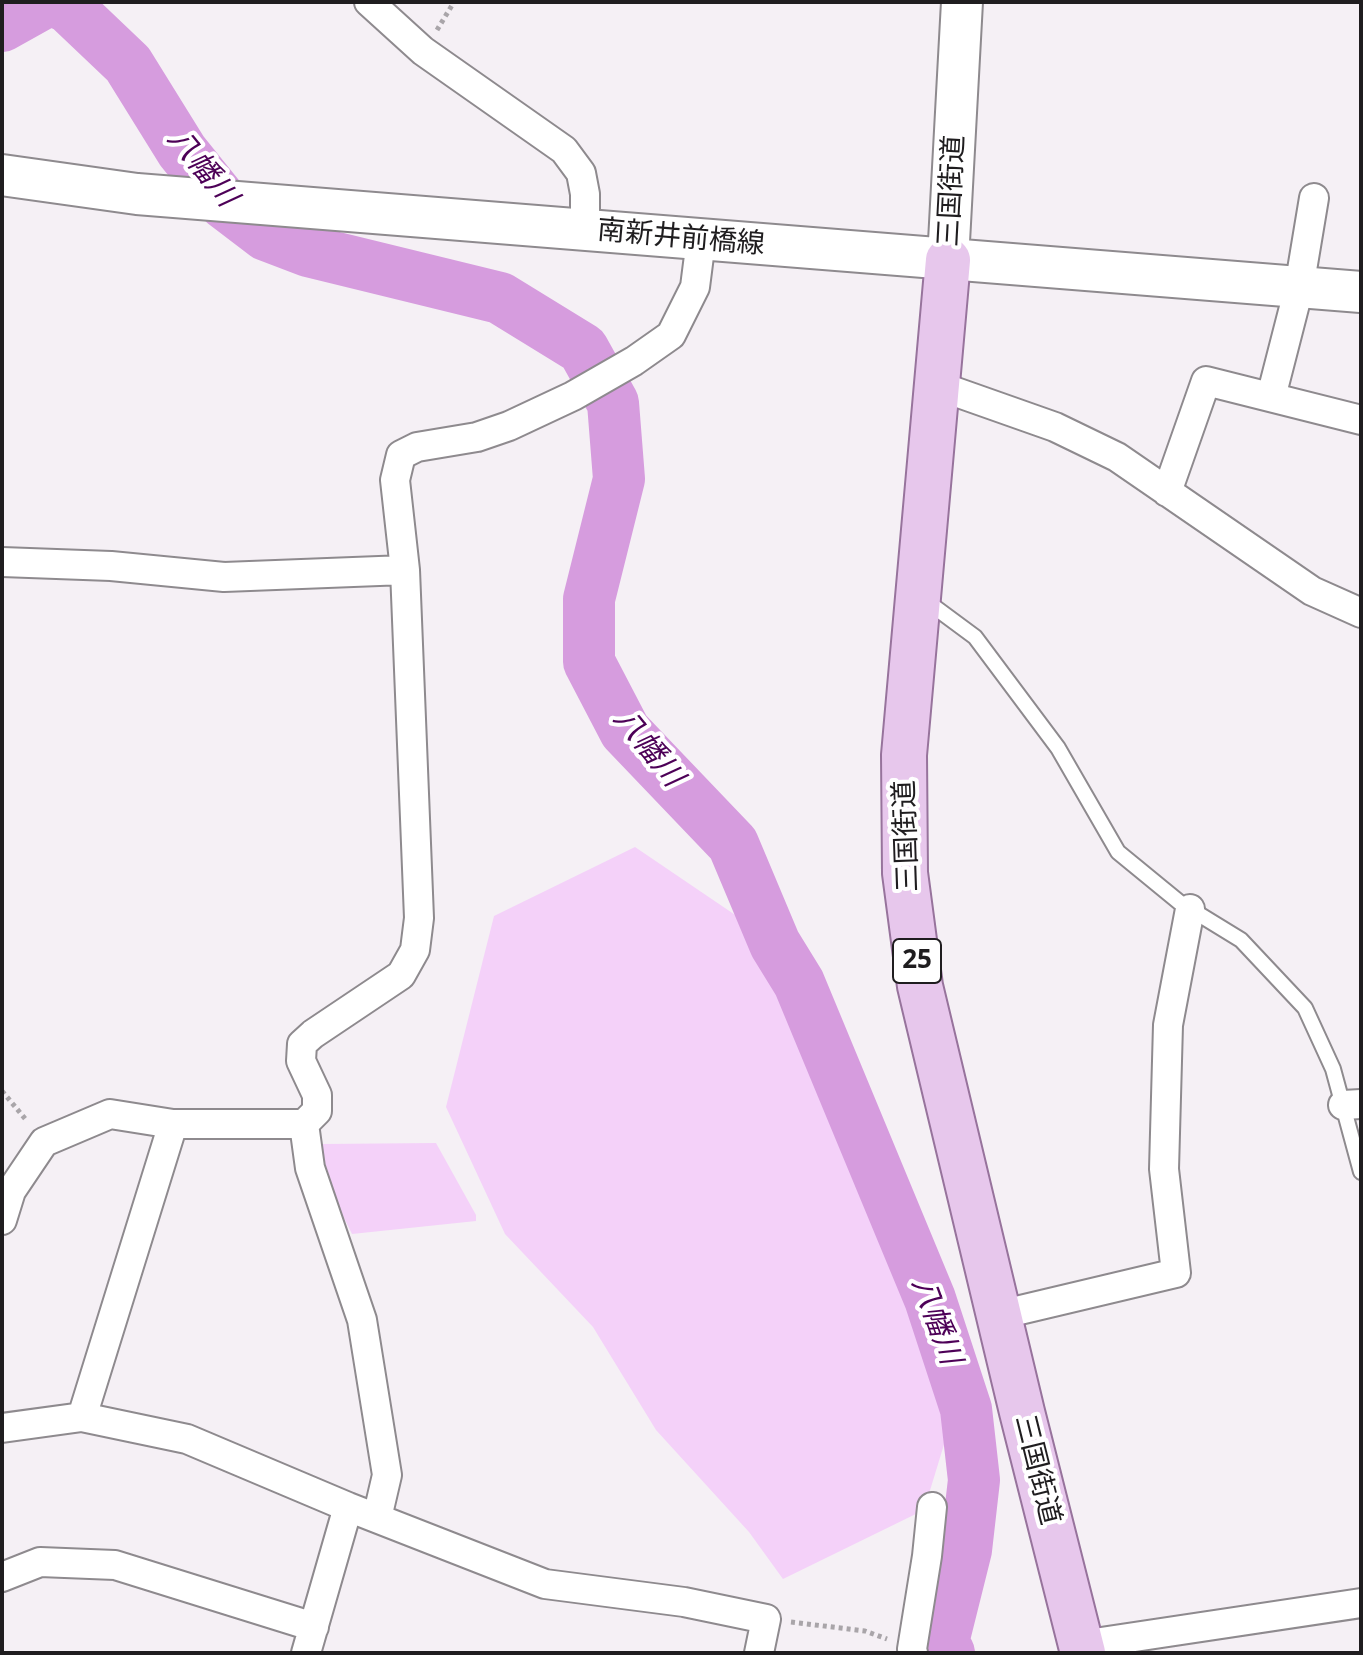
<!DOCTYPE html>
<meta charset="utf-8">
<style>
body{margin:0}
#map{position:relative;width:1363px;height:1655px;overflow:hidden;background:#f5f0f5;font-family:"Open Sans",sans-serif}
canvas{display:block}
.frame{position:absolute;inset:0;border:4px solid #1f1d1f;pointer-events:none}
</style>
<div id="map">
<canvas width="1363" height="1655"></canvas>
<div class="frame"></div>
</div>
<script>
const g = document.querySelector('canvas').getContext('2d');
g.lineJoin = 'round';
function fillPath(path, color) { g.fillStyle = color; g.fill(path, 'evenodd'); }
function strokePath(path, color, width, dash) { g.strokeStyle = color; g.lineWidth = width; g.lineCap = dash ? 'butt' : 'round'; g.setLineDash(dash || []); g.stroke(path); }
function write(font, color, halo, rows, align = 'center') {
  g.font = font + ' "Open Sans","Noto Sans JP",sans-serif'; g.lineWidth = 8; g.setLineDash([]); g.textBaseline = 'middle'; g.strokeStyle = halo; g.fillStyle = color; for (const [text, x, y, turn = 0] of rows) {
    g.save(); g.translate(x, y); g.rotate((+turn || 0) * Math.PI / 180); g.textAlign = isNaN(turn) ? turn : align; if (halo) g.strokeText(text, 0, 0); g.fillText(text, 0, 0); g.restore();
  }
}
fillPath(new Path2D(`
 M 635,847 L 750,925 L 820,1061 L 861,1198 L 968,1366 L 924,1510 L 783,1579 L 749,1532 L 656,1430 L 593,1327 L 505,1234 L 446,1107 L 494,916 Z
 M 436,1143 L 476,1215 L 476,1221 L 352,1234 L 322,1174 L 322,1144 Z`), '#f4d1f9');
strokePath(new Path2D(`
 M 57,2 L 68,7 L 128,64 L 182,151 L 224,203 L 266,235 L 308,251 L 500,298 L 583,349 L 613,403 L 619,479 L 589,599 L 589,662 L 625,731 L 733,844 L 775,944 L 799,983 L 930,1299 L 966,1409 L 974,1480 L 966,1550 L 943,1642 L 949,1653
 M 2,26 L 45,2`), '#d69cde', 52);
const lane = new Path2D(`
 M 925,600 L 975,637 L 1058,748 L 1118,852 L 1179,902 L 1241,940 L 1305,1008 L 1333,1069 L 1361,1172`);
const street = new Path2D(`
 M 369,2 L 423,51 L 564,150 L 581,173 L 585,194 L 585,230
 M 936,385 L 1055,427 L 1117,457 L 1312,591 L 1361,613
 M 1271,397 L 1299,288 L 1314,198
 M 1167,492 L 1206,381 L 1361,420
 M 2,562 L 111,566 L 224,577 L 405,570
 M 1343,1105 L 1361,1104
 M 173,1124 L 304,1124
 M 2,1220 L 11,1191 L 44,1142 L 110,1114 L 173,1124 L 82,1417
 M 999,1315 L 1176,1273 L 1164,1169 L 1168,1025 L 1190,909
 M 2,1428 L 82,1417 L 187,1439 L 348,1507 L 545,1584 L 684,1602 L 766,1619 L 759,1653
 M 377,1518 L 387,1475 L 362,1320 L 310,1168 L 304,1124 L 317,1111 L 317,1095 L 301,1061 L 302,1044 L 313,1034 L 401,975 L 415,950 L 419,918 L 405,570 L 395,480 L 401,455 L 417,447 L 477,437 L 509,426 L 573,396 L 634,361 L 671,335 L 695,287 L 701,240
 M 2,1577 L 40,1562 L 115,1565 L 314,1627
 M 1081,1645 L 1361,1603
 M 306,1653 L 348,1507
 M 913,1653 L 912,1649 L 927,1556 L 932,1507`);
const secondary = new Path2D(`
 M 2,175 L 137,194 L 1361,292
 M 948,260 L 962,2`);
const primary = new Path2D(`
 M 948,260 L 904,755 L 905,873 L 920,986 L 1022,1412 L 1083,1653`);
strokePath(lane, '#8e8a8e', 18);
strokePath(street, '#8e8a8e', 32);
strokePath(secondary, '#8e8a8e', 44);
strokePath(primary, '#97739c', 48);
strokePath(new Path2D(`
 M 437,30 L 454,2
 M 2,1091 L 27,1121
 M 791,1622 L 865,1631 L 887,1639`), '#a9a5a9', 5, [4, 4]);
strokePath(lane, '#fff', 14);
strokePath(street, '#fff', 28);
strokePath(secondary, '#fff', 40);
strokePath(primary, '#e7c7ec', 44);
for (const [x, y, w] of [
 [917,961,48]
]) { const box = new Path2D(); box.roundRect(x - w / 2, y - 22, w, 44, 6); g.fillStyle = '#fff'; g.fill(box); strokePath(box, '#1f1d1f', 2); }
write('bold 26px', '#1f1d1f', null, [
 ["25",917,961]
]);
write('28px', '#1f1d1f', '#fff', [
 ["三国街道",952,191,-87],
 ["南新井前橋線",681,238,5],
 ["三国街道",907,836,-92],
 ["三国街道",1037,1470,76]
]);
write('italic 30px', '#4d0157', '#fff', [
 ["八幡川",202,168,51],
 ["八幡川",648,748,51],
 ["八幡川",936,1321,70]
]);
</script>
